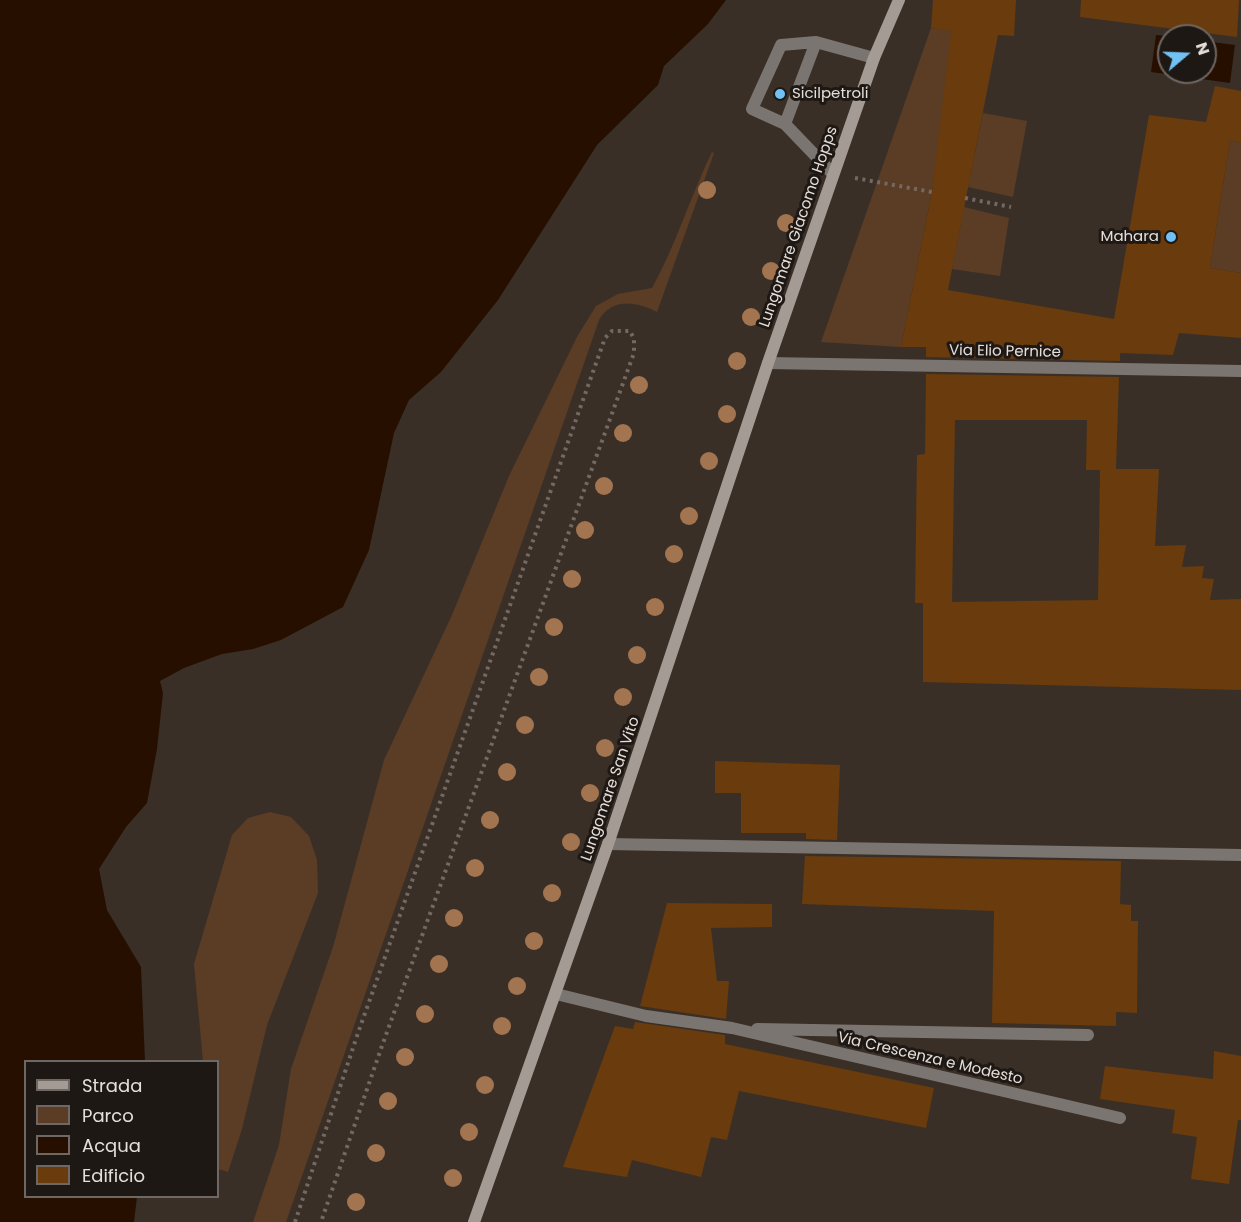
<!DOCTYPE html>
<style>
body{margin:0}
#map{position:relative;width:1241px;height:1222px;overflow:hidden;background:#3a2f27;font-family:Poppins,sans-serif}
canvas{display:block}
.legend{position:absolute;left:24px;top:1060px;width:195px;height:138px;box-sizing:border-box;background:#1e1815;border:2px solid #6e6763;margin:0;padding:8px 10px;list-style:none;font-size:18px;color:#e6ded9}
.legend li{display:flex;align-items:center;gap:12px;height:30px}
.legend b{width:30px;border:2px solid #6e6763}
.north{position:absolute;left:1157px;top:24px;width:60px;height:60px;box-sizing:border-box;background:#1e1815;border:2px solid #6e6763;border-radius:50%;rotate:71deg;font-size:16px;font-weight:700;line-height:24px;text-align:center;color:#e6ded9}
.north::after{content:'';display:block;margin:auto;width:21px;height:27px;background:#72c1f5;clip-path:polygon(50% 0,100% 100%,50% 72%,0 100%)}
</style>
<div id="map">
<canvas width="1241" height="1222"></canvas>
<ul class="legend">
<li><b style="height:8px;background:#a49b94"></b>Strada</li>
<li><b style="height:16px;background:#5b3d26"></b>Parco</li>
<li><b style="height:16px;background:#270f00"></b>Acqua</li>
<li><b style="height:16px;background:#6a3b0c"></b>Edificio</li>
</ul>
<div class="north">N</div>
</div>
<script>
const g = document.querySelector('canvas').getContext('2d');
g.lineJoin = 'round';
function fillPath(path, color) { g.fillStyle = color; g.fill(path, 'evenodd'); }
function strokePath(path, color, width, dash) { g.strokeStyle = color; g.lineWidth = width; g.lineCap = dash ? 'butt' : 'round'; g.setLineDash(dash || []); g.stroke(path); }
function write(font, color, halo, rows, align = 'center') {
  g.font = font + ' Poppins,sans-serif'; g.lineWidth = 6; g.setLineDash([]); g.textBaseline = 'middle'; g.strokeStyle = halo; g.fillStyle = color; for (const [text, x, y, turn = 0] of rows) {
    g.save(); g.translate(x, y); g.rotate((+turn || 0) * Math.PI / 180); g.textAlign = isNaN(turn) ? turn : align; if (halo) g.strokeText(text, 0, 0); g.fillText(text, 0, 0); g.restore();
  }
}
fillPath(new Path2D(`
 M 931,28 L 954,31 L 932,192 L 901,347 L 821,342 Z
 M 983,113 L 1027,121 L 1013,197 L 968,187 Z
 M 1230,140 L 1241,143 L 1241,273 L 1210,268 Z
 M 712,152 L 714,153 L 657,312 C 638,302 612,297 599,320 L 286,1222 L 253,1222 L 279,1145 L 291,1069 L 333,947 L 384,760 L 452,615 L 509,476 L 577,337 L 596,306 L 618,294 L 652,288 C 676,245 690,197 712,152 Z
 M 964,207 L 1009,218 L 1000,276 L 952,269 Z
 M 270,812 L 291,817 L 309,836 L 317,860 L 318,893 L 267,1025 L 242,1129 L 228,1172 L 218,1169 L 218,1062 L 203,1061 L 194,964 L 232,835 L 248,818 Z`), '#5b3d26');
fillPath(new Path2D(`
 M 0,0 L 726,0 L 708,24 L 664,66 L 658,85 L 597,145 L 498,300 L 441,372 L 409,400 L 394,433 L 369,550 L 343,607 L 281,640 L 253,649 L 222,654 L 184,668 L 160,681 L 163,693 L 157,749 L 147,803 L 126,827 L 99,869 L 107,910 L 141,967 L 145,1061 L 26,1062 L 26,1196 L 137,1197 L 134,1222 L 0,1222 Z
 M 1156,35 L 1169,36 L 1169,72 L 1205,72 L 1205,41 L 1235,45 L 1230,83 L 1151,72 Z`), '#270f00');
fillPath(new Path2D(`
 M 933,0 L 1016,0 L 1014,36 L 998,35 L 948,290 L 1114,319 L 1149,115 L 1206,122 L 1215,86 L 1241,91 L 1241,143 L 1230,140 L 1210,268 L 1241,273 L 1241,338 L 1179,333 L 1173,355 L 1120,353 L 1120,361 L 926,357 L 926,347 L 901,347 L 932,192 L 951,31 L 931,28 Z
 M 1081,0 L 1239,0 L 1237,37 L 1080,17 Z
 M 926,374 L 1119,377 L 1116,469 L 1159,469 L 1155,546 L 1186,545 L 1182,567 L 1204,566 L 1202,578 L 1214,579 L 1210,600 L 1241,599 L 1241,690 L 923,682 L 923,603 L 915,603 L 917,455 L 925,454 ZM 955,420 L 1087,420 L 1086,470 L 1100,470 L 1098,600 L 952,602 Z
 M 715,761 L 840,765 L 837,840 L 806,839 L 806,833 L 741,833 L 741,793 L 715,793 Z
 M 805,856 L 1121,861 L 1120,904 L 1131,905 L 1131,921 L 1138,921 L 1137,1013 L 1116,1012 L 1116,1026 L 992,1023 L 994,911 L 802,904 Z
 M 667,903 L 772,904 L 772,927 L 711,928 L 717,981 L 729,981 L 726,1019 L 640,1006 Z
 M 635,1022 L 725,1035 L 725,1044 L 934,1088 L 926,1128 L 739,1091 L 727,1140 L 711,1137 L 701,1177 L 632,1160 L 627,1177 L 563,1167 L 615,1026 L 633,1029 Z
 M 1214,1051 L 1241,1056 L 1241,1120 L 1238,1120 L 1229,1184 L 1191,1179 L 1197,1137 L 1172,1133 L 1175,1110 L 1100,1099 L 1105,1066 L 1213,1079 Z`), '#6a3b0c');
strokePath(new Path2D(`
 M 855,178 L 932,192
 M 965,198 L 1011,207
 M 295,1222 L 358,1033 L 605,338 L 612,331 L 630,331 L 634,339 L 634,353 L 383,1043 L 321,1222`), '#736962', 4, [3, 4.5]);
strokePath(new Path2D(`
 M 785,124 L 816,42
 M 833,174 L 785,124 L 752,109 L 781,45 L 816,42 L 874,58`), '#7b7571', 12);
strokePath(new Path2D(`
 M 768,363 L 1241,371
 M 608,844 L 1241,855
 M 556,994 L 646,1016 L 732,1028 L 1120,1118
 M 757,1029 L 1088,1035`), '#7b7571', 12);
strokePath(new Path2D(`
 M 474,1222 L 608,844 L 768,363 L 874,58 L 899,0`), '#a49b94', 12);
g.fillStyle = '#a2744f';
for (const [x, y] of [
 [707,190],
 [786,223],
 [771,271],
 [751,317],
 [737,361],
 [639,385],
 [727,414],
 [623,433],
 [709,461],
 [604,486],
 [689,516],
 [585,530],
 [674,554],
 [572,579],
 [655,607],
 [554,627],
 [637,655],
 [539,677],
 [623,697],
 [525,725],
 [605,748],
 [507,772],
 [590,793],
 [490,820],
 [571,842],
 [475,868],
 [552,893],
 [454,918],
 [534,941],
 [439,964],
 [517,986],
 [425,1014],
 [502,1026],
 [405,1057],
 [485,1085],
 [388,1101],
 [469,1132],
 [376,1153],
 [453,1178],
 [356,1202]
]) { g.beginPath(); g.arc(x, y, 9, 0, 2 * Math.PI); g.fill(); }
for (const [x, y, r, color] of [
 [780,94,6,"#72c1f5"],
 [1171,237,6,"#72c1f5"]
]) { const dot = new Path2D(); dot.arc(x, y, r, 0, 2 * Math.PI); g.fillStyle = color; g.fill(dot); strokePath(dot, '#1e1815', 2); }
write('15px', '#e6ded9', '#1e1815', [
 ["Sicilpetroli",792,94],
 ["Mahara",1159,237,"right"]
], 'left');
write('15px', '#e6ded9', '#1e1815', [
 ["Lungomare Giacomo Hopps",799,227,-71],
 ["Via Elio Pernice",1005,352,1],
 ["Lungomare San Vito",611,789,-71],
 ["Via Crescenza e Modesto",930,1059,13]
]);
</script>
